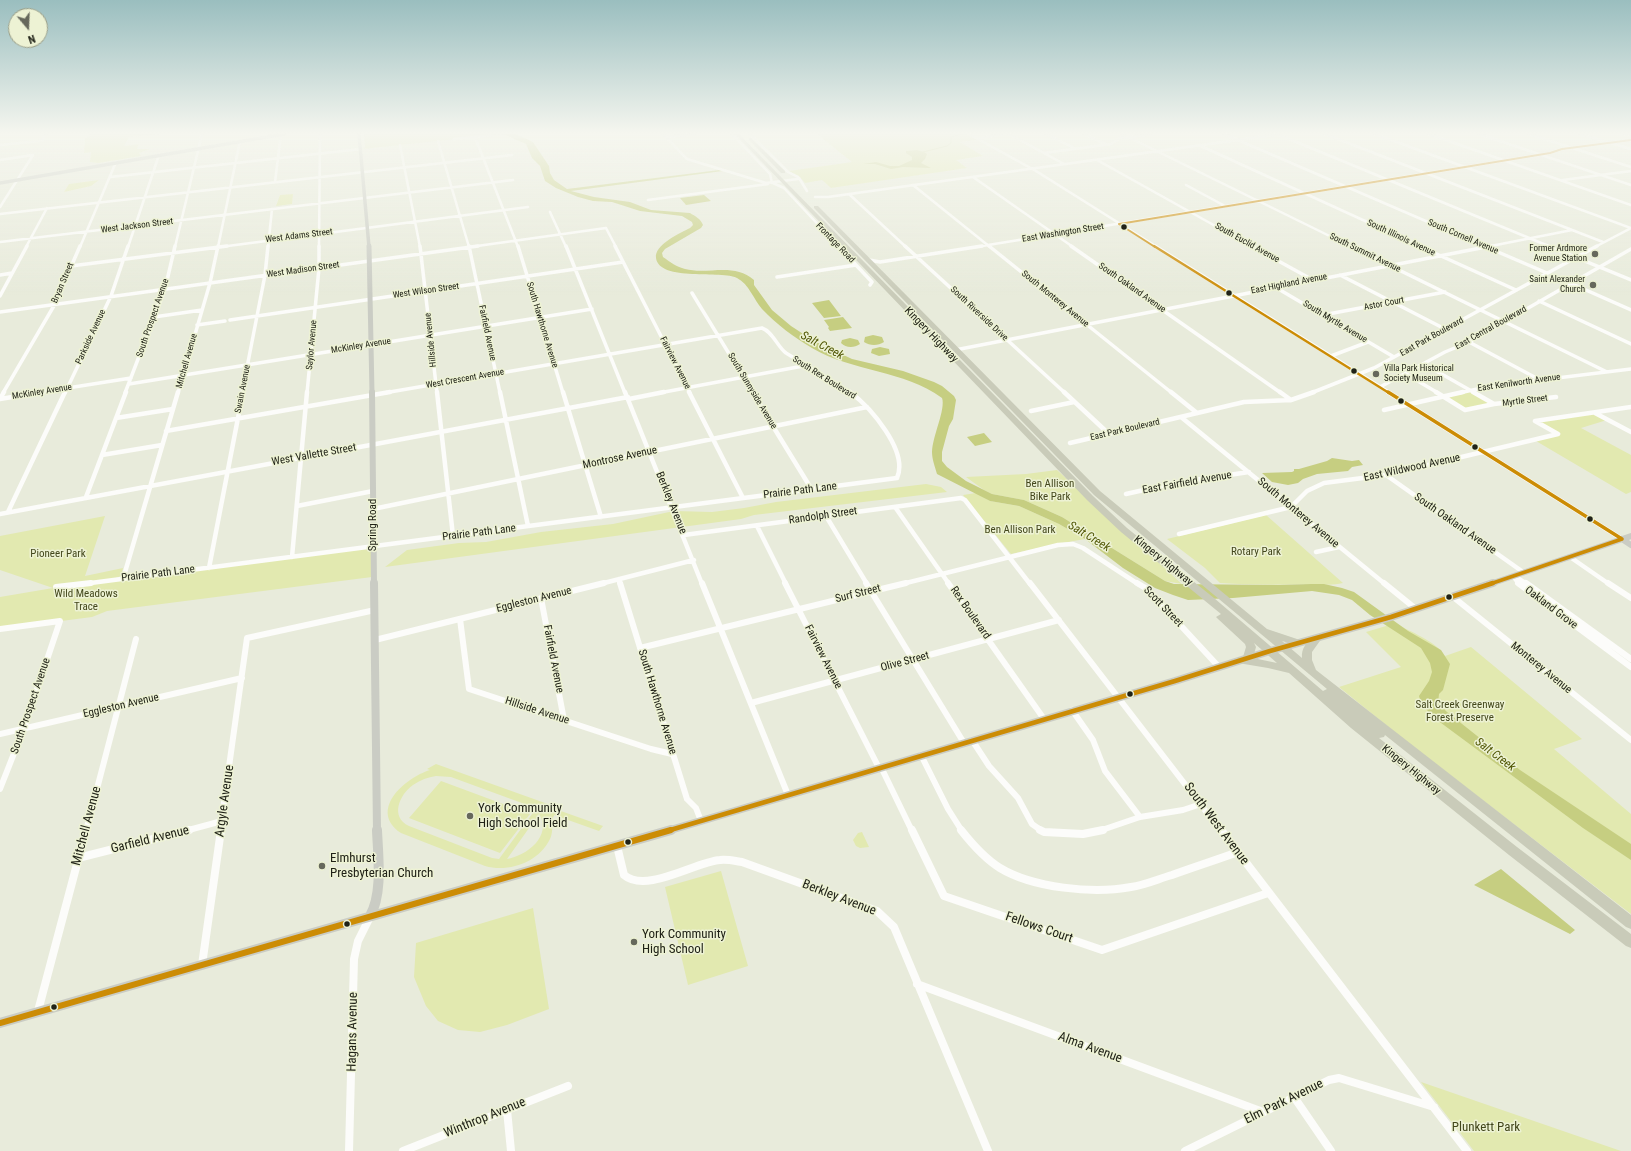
<!DOCTYPE html>
<style>
body{margin:0}
#map{position:relative;width:1631px;height:1151px;overflow:hidden;background:#e8ebdb;font-family:"Roboto Condensed",sans-serif}
canvas{display:block}
.north{position:absolute;left:8px;top:8px;width:40px;height:40px;box-sizing:border-box;background:#edf2d4;border:1px solid #9b9f88;border-radius:50%;rotate:161deg;font-size:11px;font-weight:700;line-height:16px;text-align:center;color:#202217}
.north::after{content:'';display:block;margin:auto;width:14px;height:18px;background:#66685c;clip-path:polygon(50% 0,100% 100%,50% 72%,0 100%)}
</style>
<div id="map">
<canvas width="1631" height="1151"></canvas>
<div class="north">N</div>
</div>
<script>
const g = document.querySelector('canvas').getContext('2d');
g.lineJoin = 'round';
function fillPath(path, color) { g.fillStyle = color; g.fill(path, 'evenodd'); }
function strokePath(path, color, width, dash) { g.strokeStyle = color; g.lineWidth = width; g.lineCap = dash ? 'butt' : 'round'; g.setLineDash(dash || []); g.stroke(path); }
function write(font, color, halo, rows, align = 'center') {
  g.font = font + ' "Roboto Condensed",sans-serif'; g.lineWidth = 3; g.setLineDash([]); g.textBaseline = 'middle'; g.strokeStyle = halo; g.fillStyle = color; for (const [text, x, y, turn = 0] of rows) {
    g.save(); g.translate(x, y); g.rotate((+turn || 0) * Math.PI / 180); g.textAlign = isNaN(turn) ? turn : align; if (halo) g.strokeText(text, 0, 0); g.fillText(text, 0, 0); g.restore();
  }
}
fillPath(new Path2D(`
 M 90,134 L 160,134 L 129,137 L 124,146 L 140,144 L 138,145 L 137,149 L 150,149 L 139,153 L 141,156 L 98,163 L 90,162 L 91,152 L 84,153 L 85,138 L 92,135 L 89,135 Z
 M 364,134 L 504,134 L 363,149 L 365,147 Z
 M 818,134 L 967,134 L 977,140 L 960,142 L 983,156 L 956,160 L 967,168 L 831,188 L 822,180 L 805,183 L 799,176 L 789,171 L 852,162 L 818,135 Z
 M 99,180 L 91,186 L 64,192 L 69,184 Z
 M 293,194 L 292,204 L 276,206 L 280,195 Z
 M 1470,391 L 1492,404 L 1465,409 L 1445,397 Z
 M 1595,413 L 1607,420 L 1581,428 L 1631,455 L 1631,492 L 1626,494 L 1536,441 L 1561,434 L 1539,421 Z
 M 1057,470 L 1182,584 L 1165,581 L 1062,517 L 1024,500 L 992,494 L 984,490 L 966,477 L 1026,474 Z
 M 926,484 L 941,487 L 947,492 L 754,515 L 741,519 L 385,567 L 407,550 L 459,543 L 486,542 L 541,532 L 613,524 L 674,511 L 712,512 L 744,508 L 776,502 Z
 M 976,493 L 990,501 L 1019,506 L 1059,524 L 1085,539 L 1057,544 L 1011,554 L 963,495 Z
 M 1266,515 L 1343,583 C 1331,586 1321,584 1309,584 C 1280,585 1250,585 1220,583 L 1205,568 L 1167,539 Z
 M 105,516 L 85,576 L 123,568 L 121,576 L 116,578 L 372,545 L 372,577 L 107,611 L 92,617 L 0,629 L 0,597 L 53,588 L 0,570 L 0,536 Z
 M 1396,623 C 1411,633 1435,640 1445,656 L 1471,647 L 1582,739 L 1554,749 L 1631,814 L 1631,914 L 1407,742 L 1339,687 L 1401,667 L 1366,632 Z
 M 436,764 L 559,808 L 558,810 L 603,826 L 599,831 L 554,815 C 551,822 554,831 550,839 C 539,862 509,873 485,866 L 401,833 C 368,811 404,778 430,770 L 427,769 ZM 436,776 L 451,777 L 530,806 L 535,810 L 499,859 L 492,858 L 409,826 C 390,817 399,795 413,785 C 420,780 428,777 436,776 ZM 539,814 C 553,836 526,856 507,859 Z
 M 441,781 L 530,814 L 500,853 L 409,818 Z
 M 862,832 L 869,847 L 860,848 L 856,846 L 853,840 L 858,833 Z
 M 721,871 L 748,966 L 688,985 L 665,887 Z
 M 533,908 L 549,1009 L 507,1025 L 480,1032 L 458,1030 L 438,1021 L 426,1006 L 414,977 L 416,943 Z
 M 1421,1082 L 1621,1151 L 1474,1151 Z`), '#e2e9b0');
fillPath(new Path2D(`
 M 503,134 L 516,134 L 533,142 L 549,166 L 550,173 L 554,180 L 567,189 L 719,170 L 723,171 L 571,191 L 594,197 L 630,202 L 651,210 L 690,213 C 695,216 701,219 703,225 L 701,228 L 665,249 L 662,253 L 663,257 C 670,262 677,267 685,269 C 708,275 734,262 754,280 L 754,285 L 772,310 L 791,326 L 814,341 L 852,359 L 903,371 L 934,382 L 942,386 L 954,396 L 956,400 L 953,419 L 949,426 L 942,452 L 942,461 L 947,467 L 966,481 L 992,494 L 1024,500 L 1062,517 L 1165,581 L 1174,584 L 1278,585 L 1311,584 L 1324,584 L 1342,588 L 1354,592 L 1408,631 L 1441,650 L 1450,664 L 1443,690 L 1439,694 L 1438,703 L 1447,712 L 1520,770 L 1631,844 L 1631,860 L 1583,828 L 1433,717 L 1421,703 L 1419,696 L 1429,681 L 1432,672 L 1430,663 L 1421,648 L 1370,615 L 1352,600 L 1339,595 L 1312,591 L 1233,598 L 1188,600 L 1173,595 L 1155,588 L 1123,568 L 1085,539 L 1059,524 L 1019,506 L 990,501 L 937,474 C 935,467 932,459 932,452 C 932,437 946,409 942,398 C 904,370 853,372 812,348 C 795,338 776,324 762,309 C 754,300 749,284 737,278 C 723,270 659,282 656,258 C 654,245 680,233 690,228 L 693,225 L 692,222 L 682,216 L 640,211 L 612,202 L 593,201 L 578,197 L 556,188 L 545,181 L 540,166 L 532,158 L 526,144 Z
 M 917,150 L 924,152 L 927,154 L 925,159 L 921,163 L 931,168 L 903,167 L 891,169 L 875,164 L 863,164 L 876,162 L 890,166 L 899,166 L 912,160 L 912,157 L 906,153 L 906,151 Z
 M 704,195 L 711,201 L 686,205 L 680,198 Z
 M 829,300 L 841,316 L 824,318 L 812,303 Z
 M 843,317 L 852,328 L 830,331 L 828,328 L 829,327 L 824,320 Z
 M 873,335 L 882,337 L 884,342 C 878,346 870,346 864,342 L 865,337 Z
 M 850,338 L 858,340 L 860,344 C 854,348 846,348 841,343 L 842,340 Z
 M 880,347 L 889,349 L 890,354 L 879,356 L 871,353 L 872,349 Z
 M 984,433 L 992,442 L 975,446 L 967,437 Z
 M 1332,458 L 1352,461 L 1359,460 L 1363,465 L 1352,467 L 1348,471 L 1317,474 L 1303,479 L 1298,483 L 1288,485 L 1272,482 L 1262,473 L 1292,472 L 1294,471 L 1294,469 L 1299,469 L 1327,461 Z
 M 1501,869 L 1575,930 L 1570,934 L 1474,885 Z`), '#c6ce81');
strokePath(new Path2D(`
 M 923,152 L 947,146 L 951,143 L 951,137 L 962,134`), '#c6ce81', 1);
strokePath(new Path2D(`
 M 663,134 L 687,159 L 766,183 L 798,179 L 798,177 L 788,172 L 750,134
 M 732,134 L 770,174 L 772,183
 M 969,134 L 1036,171 L 1157,247
 M 1009,134 L 1064,164
 M 1046,134 L 1074,148
 M 1084,134 L 1105,144
 M 1122,134 L 1352,247
 M 1224,134 L 1486,247
 M 1277,134 L 1551,247
 M 1325,134 L 1603,242
 M 1375,134 L 1631,228
 M 1429,134 L 1631,205
 M 1479,134 L 1631,185
 M 1529,134 L 1631,167
 M 1580,134 L 1631,149
 M 1625,134 L 1631,135
 M 475,137 L 518,247
 M 666,137 L 695,134
 M 454,139 L 491,135
 M 978,139 L 1001,134
 M 438,141 L 469,247
 M 0,145 L 39,141 L 42,140 L 46,134
 M 400,145 L 420,247
 M 1201,146 L 1422,247
 M 1044,153 L 1111,144 L 1120,138 L 1152,134
 M 0,160 L 33,155
 M 1097,160 L 1253,247
 M 110,177 L 361,149
 M 973,177 L 1073,247
 M 799,178 L 807,191
 M 1563,180 L 1631,171
 M 275,182 L 281,134
 M 773,183 L 784,188 L 839,247
 M 913,185 L 990,247
 M 1186,185 L 1225,206
 M 849,194 L 906,247
 M 815,197 L 828,197 L 1281,134
 M 648,200 L 768,184
 M 0,207 L 33,155
 M 550,212 L 566,247
 M 0,214 L 512,155
 M 0,242 L 513,180
 M 26,247 L 47,208
 M 80,247 L 116,162
 M 128,247 L 159,155
 M 175,247 L 202,134
 M 218,247 L 240,141
 M 220,247 L 528,207
 M 268,247 L 272,209
 M 319,247 L 320,134
 M 470,247 L 606,228 L 616,247
 M 976,247 L 1550,153 L 1562,149 L 1631,140
 M 1486,247 L 1572,230
 M 1595,247 L 1631,228`), '#fcfcfa', 2.5);
strokePath(new Path2D(`
 M 420,246 L 437,393
 M 469,246 L 500,393
 M 518,246 L 563,393
 M 566,246 L 625,393
 M 615,246 L 690,393
 M 838,246 L 872,282 L 870,285
 M 905,246 L 1065,393
 M 989,246 L 1172,393
 M 1071,246 L 1281,393
 M 1155,246 L 1390,393
 M 1251,246 L 1313,280
 M 1350,246 L 1607,372
 M 1419,246 L 1516,290
 M 1484,246 L 1547,273
 M 1548,246 L 1631,280
 M 869,260 L 880,262 L 982,246
 M 71,266 L 227,246
 M 0,275 L 12,273
 M 1340,275 L 1445,329
 M 777,277 L 856,265
 M 1570,283 L 1631,310
 M 1275,287 L 1394,357
 M 692,293 L 753,393
 M 0,296 L 27,246
 M 1539,301 L 1631,344
 M 0,312 L 478,246
 M 1323,315 L 1445,292
 M 154,317 L 202,310
 M 230,320 L 623,262
 M 197,325 L 225,321
 M 1469,342 L 1540,380
 M 955,350 L 1491,246
 M 1331,356 L 1368,342
 M 1424,364 L 1475,393
 M 1406,374 L 1438,393
 M 129,384 L 592,309
 M 1380,387 L 1445,352 L 1469,342 L 1631,249
 M 3,393 L 55,304 L 80,246
 M 36,393 L 131,378
 M 65,393 L 111,296 L 128,246
 M 125,393 L 165,289 L 175,246
 M 178,393 L 210,283 L 218,246
 M 242,393 L 265,275 L 268,246
 M 307,393 L 319,268 L 319,246
 M 384,393 L 762,328 C 773,332 777,346 786,353 L 851,393
 M 659,393 L 803,366
 M 1311,393 L 1374,368 L 1597,246
 M 1459,393 L 1491,386 L 1631,369`), '#fcfcfa', 3.5);
strokePath(new Path2D(`
 M 437,392 L 453,536
 M 500,392 L 528,526
 M 563,392 L 601,517
 M 625,392 L 702,584
 M 689,392 L 743,498
 M 752,392 L 812,490
 M 1064,392 L 1109,434
 M 1171,392 L 1197,413
 M 1280,392 L 1291,400
 M 1388,392 L 1622,539
 M 1436,392 L 1465,410 L 1494,404 L 1556,397
 M 1473,392 L 1494,404
 M 0,399 L 4,392
 M 0,399 L 42,392
 M 629,399 L 664,392
 M 1384,410 L 1463,392
 M 1031,411 L 1074,402
 M 1595,413 L 1631,432
 M 1181,417 L 1385,584
 M 116,418 L 173,409
 M 1535,421 L 1631,407
 M 1535,421 L 1558,434
 M 166,431 L 390,392
 M 1070,443 L 1244,402 L 1291,400 L 1314,392
 M 102,455 L 162,445
 M 1386,475 L 1523,572
 M 1126,494 L 1175,483 L 1249,472
 M 86,497 L 126,392
 M 297,506 L 373,491
 M 895,507 L 949,584
 M 373,509 L 867,407
 M 8,512 L 65,392
 M 0,514 L 628,397
 M 826,516 L 867,584
 M 757,526 L 786,584
 M 1179,534 L 1291,507 L 1307,491 L 1324,483 L 1386,475 L 1558,434
 M 684,535 L 961,498 L 965,500 L 1030,584
 M 1316,552 L 1339,547
 M 292,557 L 307,392
 M 1570,557 L 1609,584
 M 209,568 L 243,392
 M 1513,576 L 1519,584
 M 1514,576 L 1527,584
 M 123,579 L 178,392
 M 619,579 L 620,584
 M 83,584 L 897,478 C 909,451 870,407 850,392
 M 600,584 L 694,560
 M 902,584 L 1058,545 L 1073,544 L 1083,548 L 1138,584`), '#fcfcfa', 4.5);
strokePath(new Path2D(`
 M 620,583 L 687,799 L 696,808 L 701,821
 M 702,583 L 788,795
 M 785,583 L 879,768
 M 866,583 L 964,743
 M 948,583 L 1044,719
 M 1030,583 L 1221,831
 M 1137,583 L 1147,589 L 1219,667
 M 1384,583 L 1416,609
 M 1518,583 L 1631,667
 M 1526,583 L 1631,659
 M 1608,583 L 1631,598
 M 56,587 L 91,583
 M 1452,596 L 1631,740
 M 541,598 L 564,720
 M 460,619 L 469,689 L 651,749 L 672,754
 M 0,629 L 60,621 L 24,728 L 0,789
 M 375,640 L 604,583
 M 640,648 L 906,583
 M 751,703 L 1059,620
 M 1072,710 L 1093,740 L 1105,771 L 1140,817
 M 0,734 L 242,678
 M 972,740 L 989,766 L 1018,798 L 1032,824 L 1042,831
 M 921,755 L 948,809 L 962,831
 M 881,767 L 912,831
 M 86,831 L 136,639
 M 185,831 L 222,821
 M 220,831 L 247,638 L 375,610
 M 1099,831 L 1140,817 L 1183,810 L 1201,804`), '#fcfcfa', 6);
strokePath(new Path2D(`
 M 912,830 L 944,896 L 1102,950 L 1268,893
 M 961,830 C 972,844 984,858 1000,868 C 1033,888 1093,894 1131,887 C 1145,885 1158,879 1172,875 C 1194,867 1216,860 1238,852
 M 1040,830 L 1044,832 L 1083,834 L 1103,830
 M 1221,830 L 1467,1151
 M 617,846 L 624,875 C 646,894 695,862 720,860 C 727,859 735,861 742,862 L 877,911 L 894,927 L 988,1151
 M 78,858 L 189,830
 M 202,965 L 221,830
 M 917,984 L 1263,1112
 M 38,1011 L 86,830
 M 1294,1097 L 1331,1151
 M 507,1110 L 511,1151
 M 349,1151 L 354,959 L 358,941 L 370,917
 M 403,1151 L 568,1086
 M 1185,1151 L 1329,1080 L 1339,1078 L 1434,1107`), '#fcfcfa', 8);
strokePath(new Path2D(`
 M 359,134 L 369,247
 M 0,183 L 284,134`), '#caccc4', 3.5);
strokePath(new Path2D(`
 M 369,246 L 372,393`), '#caccc4', 5);
strokePath(new Path2D(`
 M 372,392 L 374,584
 M 1622,539 L 1631,545
 M 1490,584 L 1631,536`), '#caccc4', 6);
strokePath(new Path2D(`
 M 374,583 L 377,831
 M 667,831 L 1175,681 L 1270,651 L 1391,617 L 1493,583`), '#caccc4', 8);
strokePath(new Path2D(`
 M 370,916 C 383,893 378,856 377,830
 M 0,1023 L 671,830`), '#caccc4', 10);
fillPath(new Path2D(`
 M 735,134 L 739,134 L 1093,496 L 1127,528 L 1214,598 L 1323,691 L 1327,689 L 1094,495 L 814,208 L 814,206 L 818,206 L 1100,491 L 1267,629 L 1303,641 L 1305,643 L 1303,645 L 1300,646 L 1282,641 L 1302,658 C 1301,648 1307,642 1314,636 L 1320,636 L 1322,638 L 1312,652 L 1312,660 L 1316,670 L 1631,915 L 1631,929 L 1626,927 L 1385,735 L 1384,737 L 1379,738 L 1517,847 L 1631,934 L 1631,948 L 1626,946 L 1509,855 L 1351,728 L 1289,673 L 1268,668 L 1238,663 L 1237,660 L 1238,657 L 1243,657 L 1246,647 L 1245,644 L 1218,619 L 1216,617 L 1221,614 L 1121,532 L 1087,500 ZM 1254,643 L 1277,663 L 1253,658 L 1256,647 Z
 M 749,138 L 751,138 L 785,171 L 785,173 L 781,173 L 749,140 Z`), '#c9cbb9');
strokePath(new Path2D(`
 M 1119,224 L 1155,247
 M 1119,224 L 1550,153 L 1562,149 L 1631,140`), '#cc8c05', 2);
strokePath(new Path2D(`
 M 1154,246 L 1389,393`), '#cc8c05', 2.5);
strokePath(new Path2D(`
 M 1388,392 L 1622,539
 M 1490,584 L 1622,539`), '#cc8c05', 3.5);
strokePath(new Path2D(`
 M 667,831 L 1175,681 L 1270,651 L 1391,617 L 1493,583`), '#cc8c05', 4.5);
strokePath(new Path2D(`
 M 0,1023 L 671,830`), '#cc8c05', 6);
const sky = g.createLinearGradient(0, 0, 0, 295);
sky.addColorStop(0, '#9abebf');
sky.addColorStop(0.45, '#f5f6ef');
sky.addColorStop(1, '#f5f6ef00');
g.fillStyle = sky;
g.fillRect(0, 0, 1631, 295);
for (const [x, y, r, color] of [
 [1124,227,3.5,"#202217"],
 [1595,254,4,"#66685c"],
 [1593,285,4,"#66685c"],
 [1229,293,3.5,"#202217"],
 [1354,371,3.5,"#202217"],
 [1376,374,4,"#66685c"],
 [1401,401,3.5,"#202217"],
 [1475,447,3.5,"#202217"],
 [1590,519,3.5,"#202217"],
 [1449,597,3.5,"#202217"],
 [1130,694,3.5,"#202217"],
 [470,816,4,"#66685c"],
 [628,842,3.5,"#202217"],
 [322,866,4,"#66685c"],
 [347,924,3.5,"#202217"],
 [634,942,4,"#66685c"],
 [54,1007,3.5,"#202217"]
]) { const dot = new Path2D(); dot.arc(x, y, r, 0, 2 * Math.PI); g.fillStyle = color; g.fill(dot); strokePath(dot, '#edf2d4', 1.5); }
write('9px', '#202217', '#edf2d4', [
 ["West Jackson Street",137,226,-7],
 ["East Washington Street",1063,233,-9],
 ["West Adams Street",299,236,-7],
 ["South Cornell Avenue",1463,237,23],
 ["South Illinois Avenue",1401,238,25],
 ["Frontage Road",835,243,46],
 ["South Euclid Avenue",1247,243,29],
 ["South Summit Avenue",1365,253,26],
 ["West Madison Street",303,270,-8],
 ["Bryan Street",63,283,-67],
 ["East Highland Avenue",1289,284,-11],
 ["South Oakland Avenue",1132,288,35],
 ["West Wilson Street",426,291,-8],
 ["South Monterey Avenue",1055,299,39],
 ["Astor Court",1384,304,-11],
 ["South Riverside Drive",979,314,43],
 ["South Prospect Avenue",153,318,-71],
 ["South Myrtle Avenue",1335,322,31],
 ["South Hawthorne Avenue",542,325,73],
 ["East Central Boulevard",1491,328,-29],
 ["Fairfield Avenue",487,333,78],
 ["Parkside Avenue",91,337,-65],
 ["East Park Boulevard",1432,337,-29],
 ["Hillside Avenue",431,340,-96],
 ["Saylor Avenue",312,345,-85],
 ["McKinley Avenue",361,346,-9],
 ["Mitchell Avenue",187,361,-74],
 ["Fairview Avenue",675,363,63],
 ["South Rex Boulevard",824,378,32],
 ["West Crescent Avenue",465,379,-10],
 ["East Kenilworth Avenue",1519,383,-8],
 ["Swain Avenue",243,389,-79],
 ["South Sunnyside Avenue",752,391,59],
 ["McKinley Avenue",42,392,-9],
 ["Myrtle Street",1525,401,-7],
 ["East Park Boulevard",1125,430,-13]
]);
write('9px', '#202217', '#edf2d4', [
 ["Former Ardmore",1587,249],
 ["Avenue Station",1587,259],
 ["Saint Alexander",1585,280],
 ["Church",1585,290],
 ["Villa Park Historical",1384,369,"left"],
 ["Society Museum",1384,379,"left"]
], 'right');
write('11px', '#202217', '#edf2d4', [
 ["Kingery Highway",931,335,46],
 ["West Vallette Street",314,455,-10],
 ["Montrose Avenue",620,458,-12],
 ["East Wildwood Avenue",1412,468,-12],
 ["East Fairfield Avenue",1187,483,-10],
 ["Prairie Path Lane",800,491,-7],
 ["Berkley Avenue",671,503,68],
 ["South Monterey Avenue",1298,513,40],
 ["Randolph Street",823,516,-8],
 ["South Oakland Avenue",1455,524,35],
 ["Spring Road",373,525,-90],
 ["Prairie Path Lane",479,533,-7],
 ["Kingery Highway",1163,561,39],
 ["Prairie Path Lane",158,574,-7],
 ["Surf Street",858,594,-14],
 ["Eggleston Avenue",534,600,-14],
 ["Scott Street",1163,607,46],
 ["Oakland Grove",1551,608,37],
 ["Rex Boulevard",970,613,55],
 ["Fairview Avenue",823,657,63],
 ["Fairfield Avenue",553,659,79],
 ["Olive Street",905,662,-15],
 ["Monterey Avenue",1541,668,39],
 ["South Hawthorne Avenue",657,702,73],
 ["South Prospect Avenue",31,706,-71],
 ["Eggleston Avenue",121,706,-13],
 ["Hillside Avenue",537,711,18],
 ["Kingery Highway",1411,770,39]
]);
write('11px', '#43471c', '#edf2d4', [
 ["Ben Allison",1050,484],
 ["Bike Park",1050,497],
 ["Ben Allison Park",1020,530],
 ["Rotary Park",1256,552],
 ["Pioneer Park",58,554],
 ["Wild Meadows",86,594],
 ["Trace",86,607],
 ["Salt Creek Greenway",1460,705],
 ["Forest Preserve",1460,718]
]);
write('italic 12px', '#4f5503', '#edf2d4', [
 ["Salt Creek",822,346,28],
 ["Salt Creek",1089,537,31],
 ["Salt Creek",1495,755,37]
]);
write('13px', '#202217', '#edf2d4', [
 ["Argyle Avenue",225,801,-82],
 ["South West Avenue",1216,824,53],
 ["Mitchell Avenue",87,826,-75],
 ["Garfield Avenue",150,840,-14],
 ["Berkley Avenue",839,898,21],
 ["Fellows Court",1039,928,19],
 ["Hagans Avenue",353,1032,-89],
 ["Alma Avenue",1090,1048,20],
 ["Elm Park Avenue",1284,1102,-26],
 ["Winthrop Avenue",485,1118,-22]
]);
write('13px', '#202217', '#edf2d4', [
 ["York Community",478,809],
 ["High School Field",478,824],
 ["Elmhurst",330,859],
 ["Presbyterian Church",330,874],
 ["York Community",642,935],
 ["High School",642,950]
], 'left');
write('13px', '#43471c', '#edf2d4', [
 ["Plunkett Park",1486,1128]
]);
</script>
